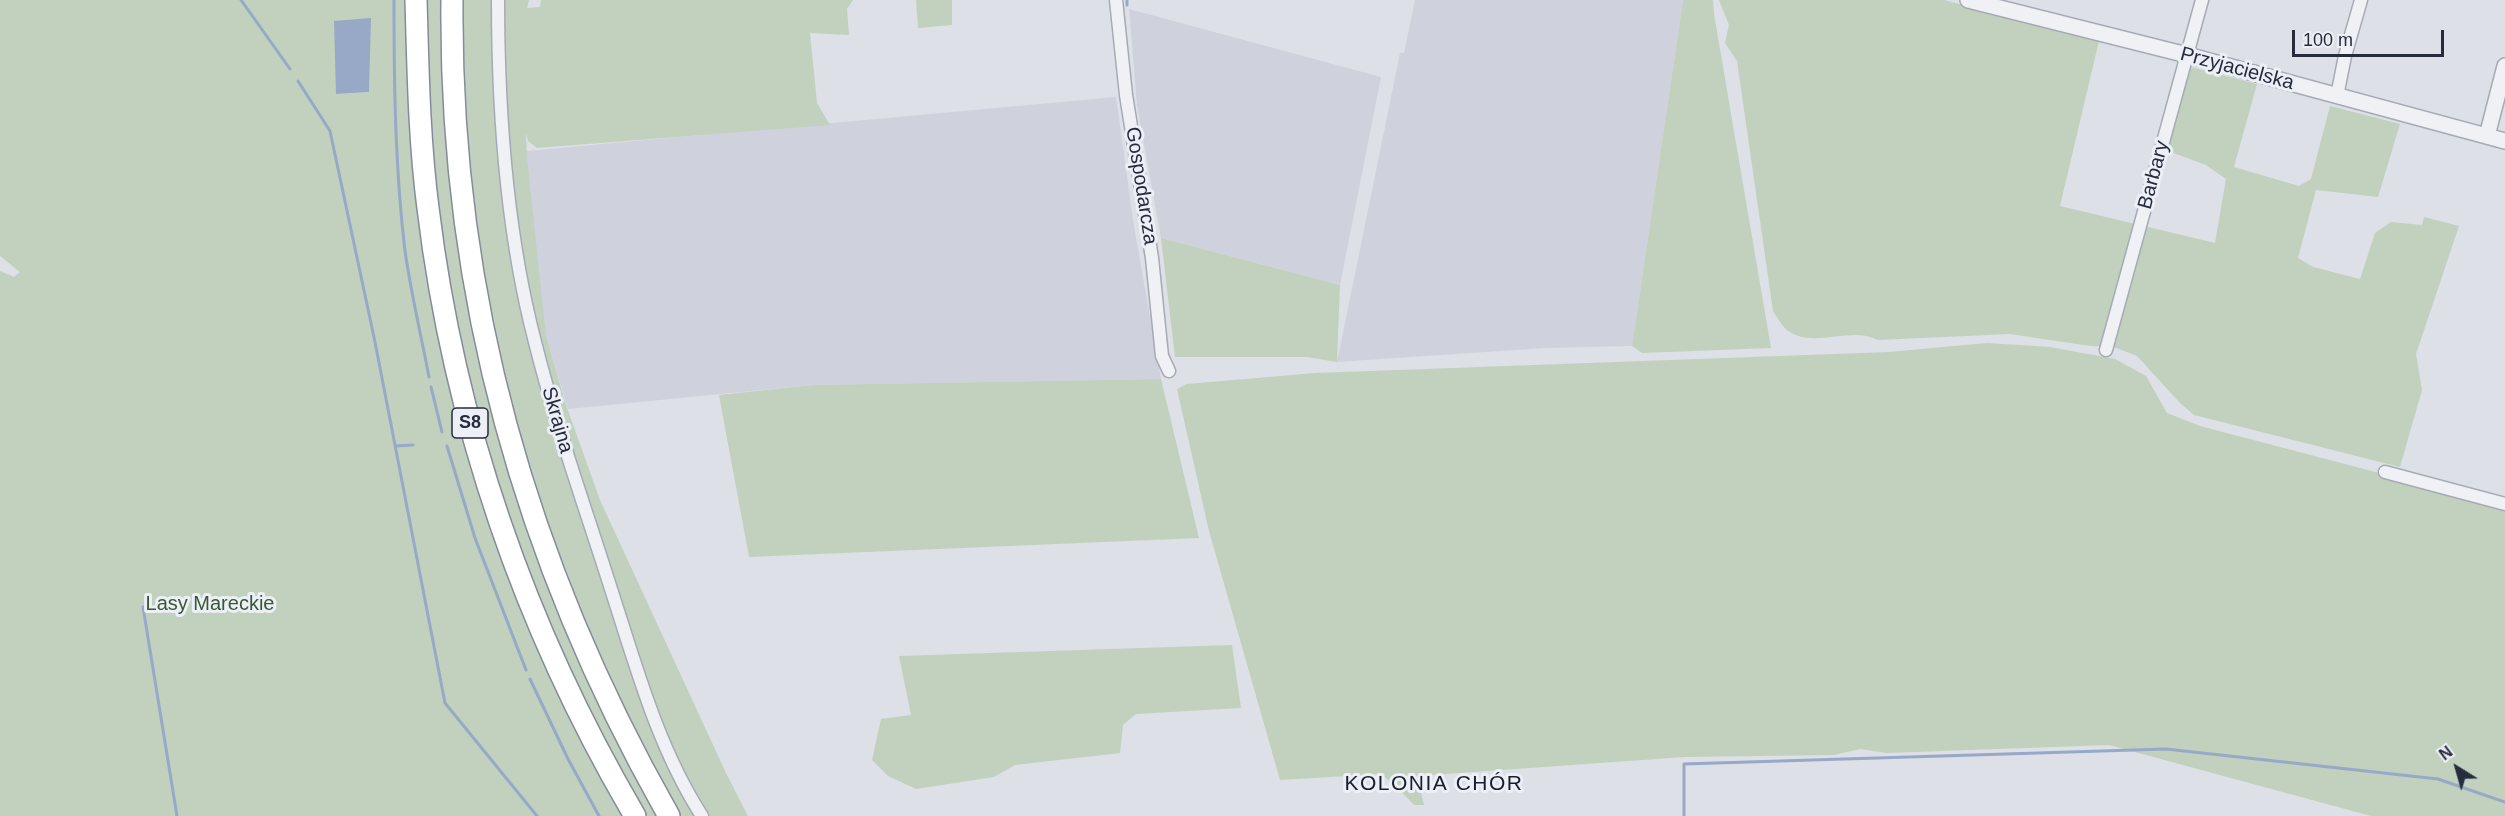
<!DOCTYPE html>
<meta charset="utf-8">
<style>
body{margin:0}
#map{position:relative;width:2505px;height:816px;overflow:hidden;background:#dde0e7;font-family:Arial,sans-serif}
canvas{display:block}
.north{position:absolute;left:2427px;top:738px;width:60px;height:60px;-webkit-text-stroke:4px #eceff5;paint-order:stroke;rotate:323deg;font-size:16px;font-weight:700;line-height:24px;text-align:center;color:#262c3d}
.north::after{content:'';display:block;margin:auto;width:21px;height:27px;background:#262c3d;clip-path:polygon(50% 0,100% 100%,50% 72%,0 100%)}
.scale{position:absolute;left:2292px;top:30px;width:152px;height:27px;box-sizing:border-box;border:3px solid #262c3d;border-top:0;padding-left:8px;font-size:18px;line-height:21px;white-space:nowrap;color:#262c3d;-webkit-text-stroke:4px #eceff5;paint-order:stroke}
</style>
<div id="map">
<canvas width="2505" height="816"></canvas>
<div class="north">N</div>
<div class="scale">100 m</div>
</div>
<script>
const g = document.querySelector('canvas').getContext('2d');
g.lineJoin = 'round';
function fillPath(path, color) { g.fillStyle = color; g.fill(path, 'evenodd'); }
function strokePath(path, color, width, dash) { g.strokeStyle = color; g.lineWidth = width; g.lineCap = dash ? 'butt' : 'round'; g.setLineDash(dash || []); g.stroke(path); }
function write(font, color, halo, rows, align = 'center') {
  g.font = font + ' Arial,sans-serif'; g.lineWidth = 6; g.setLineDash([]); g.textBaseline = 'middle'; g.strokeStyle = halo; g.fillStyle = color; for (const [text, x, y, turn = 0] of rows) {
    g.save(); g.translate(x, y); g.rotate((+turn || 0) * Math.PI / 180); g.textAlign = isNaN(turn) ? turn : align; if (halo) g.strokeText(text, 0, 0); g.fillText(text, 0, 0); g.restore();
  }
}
fillPath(new Path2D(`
 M 1415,0 L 1683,0 L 1632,346 L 1546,348 L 1337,362 L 1400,53 L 1404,53 Z
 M 1129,9 L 1381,77 L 1340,285 L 1161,238 L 1137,105 Z
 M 1116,97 L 1134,226 L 1161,379 L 813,385 L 568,409 L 546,335 L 526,238 L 526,151 Z`), '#cfd2dc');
fillPath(new Path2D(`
 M 0,0 L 529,0 L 527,8 L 540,7 L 541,0 L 853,0 L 847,9 L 849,35 L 810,33 L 817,103 L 830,125 L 537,148 L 528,141 L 526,133 L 527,158 L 546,335 L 566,405 L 600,500 L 726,773 L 748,816 L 0,816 L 0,271 L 14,277 L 20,272 L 0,256 ZM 370,18 L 369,92 L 337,94 Z
 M 916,0 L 952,0 L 952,25 L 918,28 Z
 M 1683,0 L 1713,0 L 1714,14 L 1771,348 L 1642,353 L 1632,346 Z
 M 1719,0 L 1944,0 L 2099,41 L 2060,206 L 2215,243 L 2226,179 L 2206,165 L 2168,151 L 2187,66 L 2257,84 L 2234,167 L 2299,186 L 2311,179 L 2330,106 L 2400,124 L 2378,197 L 2316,190 L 2298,258 L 2313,267 L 2360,279 L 2375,233 L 2391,222 L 2422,225 L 2424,217 L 2459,226 L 2416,354 L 2422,390 L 2400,467 L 2194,415 L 2180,403 L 2137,356 L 2114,347 L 2090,346 L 2010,334 L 1878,340 C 1850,325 1813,350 1787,330 C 1782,326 1777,317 1773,311 L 1737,61 L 1725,43 L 1729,25 Z
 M 1161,238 L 1340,285 L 1337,362 L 1307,357 L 1175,357 Z
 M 1987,343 L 2050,347 L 2115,359 L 2146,376 L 2167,413 L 2200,426 L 2505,506 L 2505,816 L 2371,816 L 2109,745 L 1887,753 L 1860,749 L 1834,755 L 1685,757 L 1431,775 L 1421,793 L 1424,805 L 1414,805 L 1398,788 L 1381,774 L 1280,780 L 1209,531 L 1177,389 L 1187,384 L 1315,373 L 1889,352 Z
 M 1161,379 L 1199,538 L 749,557 L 719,395 L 813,385 Z
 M 1232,645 L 1241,708 L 1136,714 L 1123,725 L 1120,753 L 1015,765 L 994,777 L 916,789 L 888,776 L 872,760 L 881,719 L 911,715 L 899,656 Z`), '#c1d1be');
fillPath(new Path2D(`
 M 371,18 L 369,92 L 336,94 L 334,21 Z`), '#97a9c7');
strokePath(new Path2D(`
 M 241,0 L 290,69
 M 394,0 C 394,84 395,168 405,251 C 411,293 421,335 429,377
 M 1127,0 L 1127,5
 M 298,81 L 330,131 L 375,342 L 445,703 L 537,816
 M 431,387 L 442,432
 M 395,446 L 413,445
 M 447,446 L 475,538 L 526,670
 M 143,607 L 177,816
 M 530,679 L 568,759 L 599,816
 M 1684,816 L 1684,764 L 2166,749 L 2438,779 L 2505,802`), '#97a9c7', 3);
const minor = new Path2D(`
 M 498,0 C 498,114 506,231 535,342 C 556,426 585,507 611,589 C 636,666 658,748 702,816
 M 1116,0 L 1126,95 L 1152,258 L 1162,356 L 1169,371
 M 2337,96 L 2345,56 L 2361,0
 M 2106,350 L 2202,0
 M 2385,472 L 2505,504`);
const tertiary = new Path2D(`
 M 1968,0 L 2187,55 L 2505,141
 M 2487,136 L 2505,66`);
const motorway = new Path2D(`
 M 416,0 C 418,69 419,139 428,208 C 454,423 525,629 635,816
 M 452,0 C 449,292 525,563 669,816`);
strokePath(minor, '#a6aab4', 15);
strokePath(tertiary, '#a6aab4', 18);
strokePath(motorway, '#848b9d', 24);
strokePath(minor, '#eff1f5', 12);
strokePath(tertiary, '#eff1f5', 15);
strokePath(motorway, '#fff', 21);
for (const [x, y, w] of [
 [470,423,36]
]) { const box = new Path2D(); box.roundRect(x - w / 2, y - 15, w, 30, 4.5); g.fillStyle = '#eceff5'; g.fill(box); strokePath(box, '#262c3d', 1.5); }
write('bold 18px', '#262c3d', null, [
 ["S8",470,423]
]);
write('20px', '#262c3d', '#eceff5', [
 ["Przyjacielska",2237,69,15],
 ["Barbary",2154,175,-75],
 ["Gospodarcza",1141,186,81],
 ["Skrajna",557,420,74]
]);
write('20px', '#375934', '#eceff5', [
 ["Lasy Mareckie",210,604]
]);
g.letterSpacing = '1.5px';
write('21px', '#191e2e', '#eceff5', [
 ["KOLONIA CHÓR",1434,784]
]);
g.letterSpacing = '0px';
</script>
